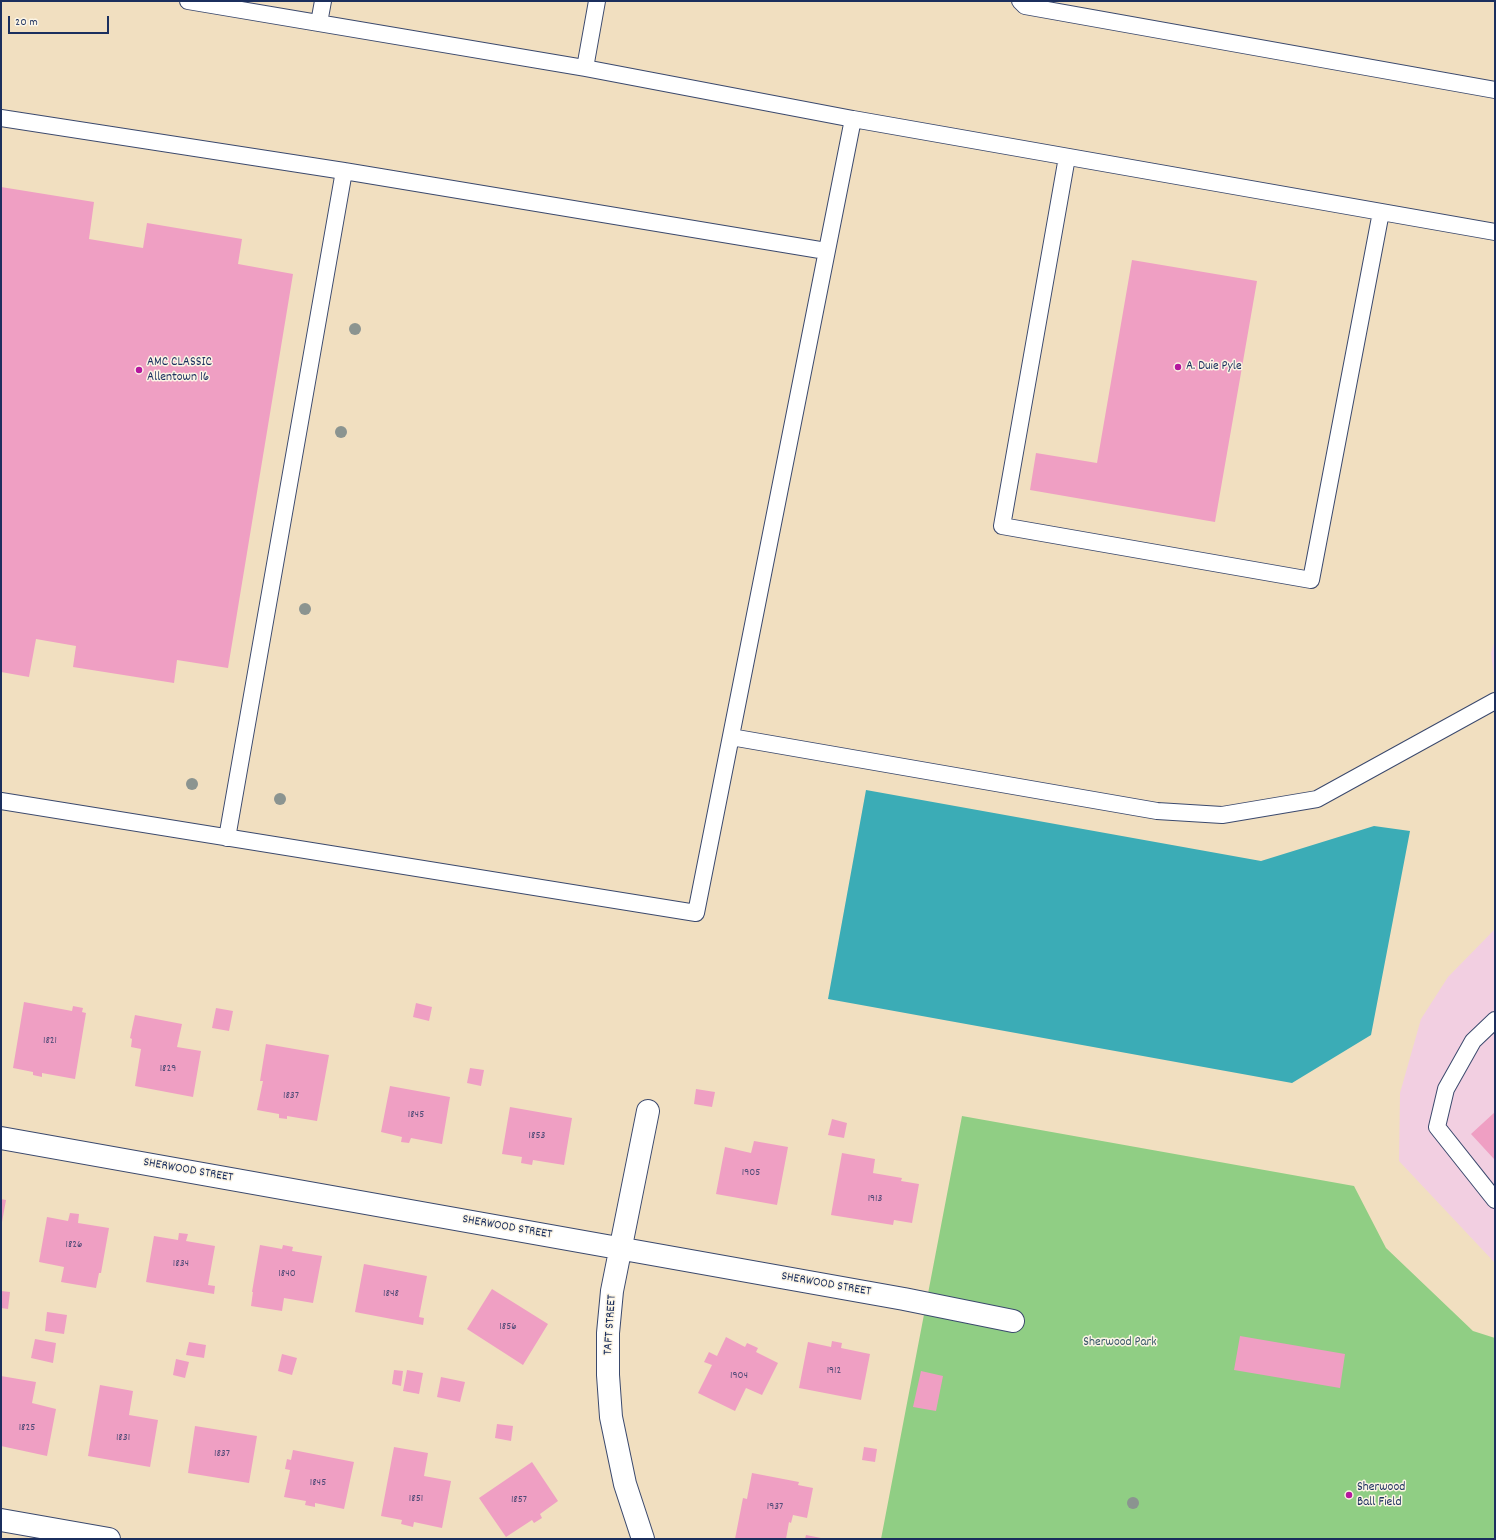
<!DOCTYPE html>
<style>
body{margin:0}
#map{position:relative;width:1496px;height:1540px;overflow:hidden;background:#f1dfc0;font-family:Dekko,sans-serif}
canvas{display:block}
.frame{position:absolute;inset:0;border:2px solid #1b2f5e;pointer-events:none}
.scale{position:absolute;left:8px;top:16px;width:101px;height:18px;box-sizing:border-box;border:2px solid #1b2f5e;border-top:0;padding-left:5px;font-size:12px;line-height:14px;white-space:nowrap;color:#1b2f5e;-webkit-text-stroke:3px #fcf5e5;paint-order:stroke}
</style>
<div id="map">
<canvas width="1496" height="1540"></canvas>
<div class="frame"></div>
<div class="scale">20 m</div>
</div>
<script>
const g = document.querySelector('canvas').getContext('2d');
g.lineJoin = 'round';
function fillPath(path, color) { g.fillStyle = color; g.fill(path, 'evenodd'); }
function strokePath(path, color, width, dash) { g.strokeStyle = color; g.lineWidth = width; g.lineCap = dash ? 'butt' : 'round'; g.setLineDash(dash || []); g.stroke(path); }
function write(font, color, halo, rows, align = 'center') {
  g.font = font + ' Dekko,sans-serif'; g.lineWidth = 3; g.setLineDash([]); g.textBaseline = 'middle'; g.strokeStyle = halo; g.fillStyle = color; for (const [text, x, y, turn = 0] of rows) {
    g.save(); g.translate(x, y); g.rotate((+turn || 0) * Math.PI / 180); g.textAlign = isNaN(turn) ? turn : align; if (halo) g.strokeText(text, 0, 0); g.fillText(text, 0, 0); g.restore();
  }
}
fillPath(new Path2D(`
 M 1495,640 L 1495,683 L 1491,653 Z
 M 1495,929 L 1495,1263 L 1399,1161 L 1400,1093 L 1421,1019 L 1448,977 Z`), '#f2cfe1');
fillPath(new Path2D(`
 M 962,1116 L 1354,1186 L 1386,1248 L 1473,1331 L 1495,1338 L 1495,1539 L 881,1539 Z`), '#90ce84');
fillPath(new Path2D(`
 M 866,790 L 1261,861 L 1374,826 L 1410,831 L 1371,1035 L 1292,1083 L 828,999 Z`), '#3bacb6');
fillPath(new Path2D(`
 M 1,187 L 94,202 L 89,239 L 143,248 L 147,223 L 242,239 L 238,264 L 293,274 L 228,668 L 177,660 L 174,683 L 73,667 L 76,646 L 36,639 L 29,677 L 1,672 Z
 M 1132,260 L 1257,281 L 1215,522 L 1030,490 L 1036,453 L 1097,463 Z
 M 24,1002 L 72,1011 L 73,1006 L 83,1008 L 82,1012 L 86,1013 L 75,1079 L 42,1073 L 42,1077 L 33,1075 L 33,1072 L 13,1068 Z
 M 416,1003 L 432,1007 L 429,1021 L 413,1017 Z
 M 216,1008 L 233,1011 L 229,1031 L 212,1028 Z
 M 135,1015 L 182,1024 L 177,1047 L 201,1051 L 193,1097 L 135,1086 L 141,1049 L 131,1047 L 132,1039 L 130,1038 Z
 M 266,1044 L 329,1055 L 317,1121 L 287,1116 L 287,1119 L 279,1118 L 279,1114 L 257,1110 L 263,1081 L 260,1081 Z
 M 470,1068 L 484,1070 L 481,1086 L 467,1083 Z
 M 390,1086 L 450,1097 L 442,1144 L 411,1138 L 409,1143 L 401,1142 L 402,1137 L 381,1132 Z
 M 696,1089 L 715,1092 L 712,1107 L 694,1104 Z
 M 510,1107 L 572,1118 L 564,1165 L 533,1160 L 532,1165 L 521,1163 L 522,1157 L 502,1154 Z
 M 1495,1112 L 1495,1158 L 1494,1159 L 1471,1134 Z
 M 832,1119 L 847,1123 L 844,1138 L 828,1135 Z
 M 754,1141 L 788,1147 L 777,1205 L 716,1194 L 725,1147 L 751,1153 Z
 M 842,1153 L 875,1159 L 873,1173 L 902,1178 L 901,1181 L 919,1184 L 912,1223 L 894,1220 L 893,1225 L 831,1215 Z
 M 1,1199 L 6,1200 L 2,1222 L 1,1222 Z
 M 70,1213 L 79,1214 L 78,1223 L 109,1228 L 101,1273 L 99,1273 L 96,1288 L 61,1282 L 64,1267 L 39,1262 L 47,1217 L 68,1221 Z
 M 179,1233 L 188,1234 L 186,1241 L 215,1246 L 208,1285 L 215,1286 L 214,1294 L 146,1282 L 154,1236 L 178,1240 Z
 M 260,1245 L 282,1249 L 283,1245 L 293,1247 L 292,1251 L 322,1256 L 313,1303 L 284,1298 L 282,1311 L 251,1306 L 253,1292 L 252,1292 Z
 M 364,1264 L 427,1276 L 419,1317 L 424,1318 L 423,1325 L 355,1312 Z
 M 492,1289 L 548,1324 L 523,1365 L 467,1329 Z
 M 1,1291 L 10,1292 L 8,1309 L 1,1308 Z
 M 47,1312 L 67,1315 L 64,1334 L 45,1331 Z
 M 1240,1336 L 1345,1354 L 1340,1388 L 1234,1370 Z
 M 726,1337 L 745,1347 L 747,1343 L 758,1348 L 756,1352 L 778,1363 L 762,1395 L 746,1388 L 735,1411 L 698,1393 L 712,1365 L 704,1362 L 709,1352 L 717,1356 Z
 M 35,1339 L 56,1343 L 53,1363 L 31,1358 Z
 M 832,1341 L 842,1343 L 841,1348 L 870,1354 L 861,1400 L 799,1388 L 808,1342 L 831,1347 Z
 M 189,1342 L 206,1345 L 204,1358 L 186,1355 Z
 M 282,1354 L 297,1358 L 292,1375 L 278,1371 Z
 M 176,1359 L 189,1362 L 185,1378 L 173,1375 Z
 M 394,1370 L 403,1371 L 401,1386 L 392,1384 Z
 M 407,1370 L 423,1373 L 419,1394 L 403,1391 Z
 M 921,1371 L 943,1376 L 936,1411 L 913,1407 Z
 M 1,1376 L 36,1382 L 32,1403 L 56,1409 L 47,1456 L 1,1446 Z
 M 441,1377 L 465,1382 L 460,1402 L 437,1397 Z
 M 100,1385 L 133,1391 L 129,1415 L 158,1420 L 150,1467 L 88,1456 Z
 M 497,1424 L 513,1426 L 511,1441 L 495,1438 Z
 M 195,1426 L 257,1436 L 249,1483 L 188,1473 Z
 M 394,1447 L 428,1453 L 424,1476 L 451,1481 L 442,1528 L 414,1522 L 413,1527 L 401,1524 L 402,1520 L 381,1516 Z
 M 864,1447 L 877,1449 L 875,1462 L 862,1460 Z
 M 293,1450 L 354,1462 L 344,1509 L 315,1503 L 315,1507 L 305,1505 L 306,1501 L 284,1497 L 290,1470 L 285,1469 L 287,1459 L 291,1460 Z
 M 532,1462 L 558,1501 L 540,1514 L 542,1518 L 534,1523 L 532,1520 L 506,1537 L 479,1498 Z
 M 752,1473 L 799,1482 L 798,1485 L 813,1488 L 807,1518 L 793,1515 L 791,1523 L 789,1522 L 786,1539 L 735,1539 L 743,1498 L 747,1499 Z
 M 806,1535 L 821,1538 L 821,1539 L 805,1539 Z`), '#ef9fc3');
const lane = new Path2D(`
 M 1020,1 L 1025,6 L 1495,90
 M 319,23 L 323,1
 M 585,68 L 597,1
 M 1,118 L 344,171 L 826,251
 M 853,119 L 1495,232
 M 1067,157 L 1002,526 L 1311,580 L 1381,212
 M 731,737 L 1157,811 L 1222,815 L 1317,799 L 1495,701
 M 1,801 L 696,913 L 853,119 L 585,68 L 188,1
 M 227,838 L 344,171
 M 1495,1020 L 1473,1041 L 1446,1089 L 1437,1127 L 1495,1200`);
const street = new Path2D(`
 M 1,1138 L 904,1299 L 1013,1321
 M 1,1520 L 109,1539
 M 643,1539 L 625,1484 L 611,1417 L 608,1375 L 608,1333 L 612,1291 L 648,1111`);
strokePath(lane, '#3b496d', 18);
strokePath(street, '#3b496d', 24);
strokePath(lane, '#fff', 16);
strokePath(street, '#fff', 22);
g.fillStyle = '#8b9490';
for (const [x, y] of [
 [355,329],
 [341,432],
 [305,609],
 [192,784],
 [280,799],
 [1133,1503]
]) { g.beginPath(); g.arc(x, y, 6, 0, 2 * Math.PI); g.fill(); }
for (const [x, y, r, color] of [
 [1178,367,4,"#b5179e"],
 [139,370,4,"#b5179e"],
 [1349,1495,4,"#b5179e"]
]) { const dot = new Path2D(); dot.arc(x, y, r, 0, 2 * Math.PI); g.fillStyle = color; g.fill(dot); strokePath(dot, '#fcf5e5', 1.5); }
write('11px', '#504b77', null, [
 ["1821",50,1041],
 ["1829",168,1069],
 ["1837",291,1096],
 ["1845",416,1115],
 ["1853",537,1136],
 ["1905",751,1173],
 ["1913",875,1199],
 ["1826",74,1245],
 ["1834",181,1264],
 ["1840",287,1274],
 ["1848",391,1294],
 ["1856",508,1327],
 ["1912",834,1371],
 ["1904",739,1376],
 ["1825",27,1428],
 ["1831",123,1438],
 ["1837",222,1454],
 ["1845",318,1483],
 ["1851",416,1499],
 ["1857",519,1500],
 ["1937",775,1507]
]);
write('13px', '#1b2f5e', '#fcf5e5', [
 ["AMC CLASSIC",147,363],
 ["Allentown 16",147,378],
 ["A. Duie Pyle",1186,367],
 ["Sherwood",1357,1488],
 ["Ball Field",1357,1503]
], 'left');
write('13px', '#1b2f5e', '#fcf5e5', [
 ["SHERWOOD STREET",188,1171,10],
 ["SHERWOOD STREET",507,1228,10],
 ["SHERWOOD STREET",826,1285,10],
 ["TAFT STREET",611,1325,-86]
]);
write('13px', '#385768', '#fcf5e5', [
 ["Sherwood Park",1120,1343]
]);
</script>
